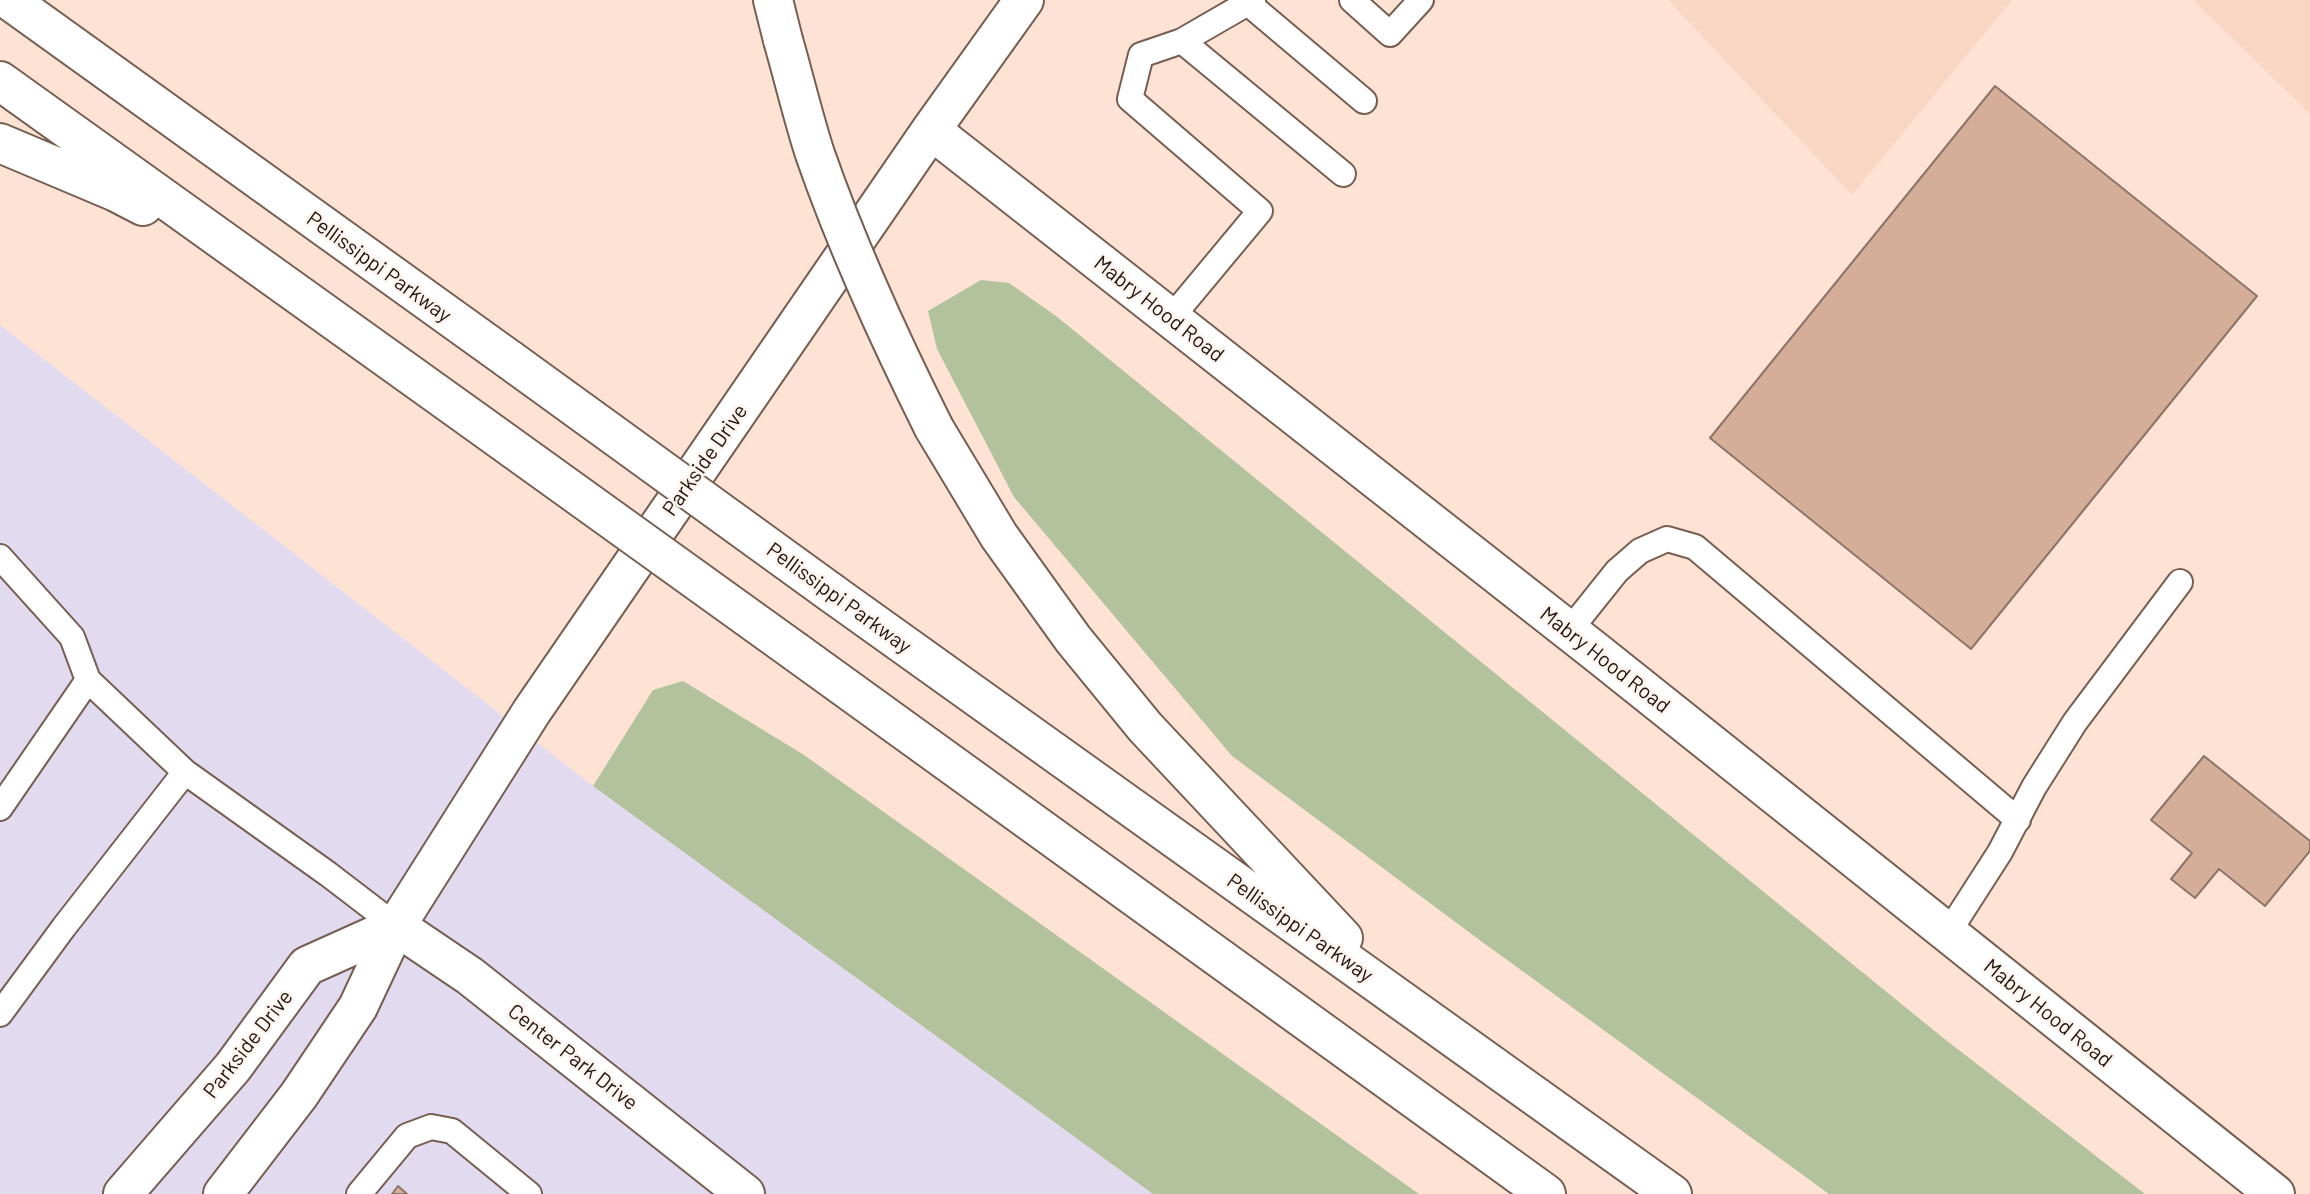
<!DOCTYPE html>
<style>
body{margin:0}
canvas{display:block;background:#fee2d4}
</style>
<canvas width="2310" height="1194"></canvas>
<script>
const g = document.querySelector('canvas').getContext('2d');
g.lineJoin = 'round';
function fillPath(path, color) { g.fillStyle = color; g.fill(path, 'evenodd'); }
function strokePath(path, color, width, dash) { g.strokeStyle = color; g.lineWidth = width; g.lineCap = dash ? 'butt' : 'round'; g.setLineDash(dash || []); g.stroke(path); }
function write(font, color, halo, rows, align = 'center') {
  g.font = font + ' Barlow,sans-serif'; g.lineWidth = 5; g.setLineDash([]); g.textBaseline = 'middle'; g.strokeStyle = halo; g.fillStyle = color; for (const [text, x, y, turn = 0] of rows) {
    g.save(); g.translate(x, y); g.rotate((+turn || 0) * Math.PI / 180); g.textAlign = isNaN(turn) ? turn : align; if (halo) g.strokeText(text, 0, 0); g.fillText(text, 0, 0); g.restore();
  }
}
fillPath(new Path2D(`
 M 0,325 L 593,786 L 1153,1194 L 0,1194 Z`), '#e2dbf0');
fillPath(new Path2D(`
 M 1668,0 L 2012,0 L 1852,195 Z
 M 2193,0 L 2310,0 L 2310,114 Z`), '#f9d5c3');
fillPath(new Path2D(`
 M 981,280 L 1009,283 L 1056,316 L 1942,1037 L 2145,1194 L 1829,1194 L 1481,941 L 1232,756 L 1014,497 L 937,349 L 928,311 Z
 M 683,681 L 804,755 L 1419,1194 L 1153,1194 L 593,786 L 653,690 Z`), '#b1c29c');
const building = new Path2D(`
 M 1995,86 L 2257,296 L 1971,649 L 1710,438 Z
 M 2204,756 L 2310,841 L 2310,851 L 2265,906 L 2219,869 L 2195,898 L 2171,879 L 2192,853 L 2151,820 Z
 M 398,1186 L 407,1194 L 392,1194 Z`);
fillPath(building, '#d5ae99');
strokePath(building, '#8d7568', 2);
const service = new Path2D(`
 M 1352,0 L 1390,34 L 1421,0
 M 1249,4 L 1364,101
 M 1182,41 L 1343,174
 M 1171,318 L 1260,211 L 1130,99 L 1141,55 L 1182,41 L 1253,0
 M 0,557 L 72,637 L 88,680 L 185,772 L 328,874 L 396,926
 M 1569,631 L 1617,571 L 1640,551 L 1667,539 L 1695,547 L 2018,820
 M 0,808 L 88,680
 M 1948,933 L 2000,852 L 2034,787 L 2075,722 L 2180,582
 M 0,1014 L 64,927 L 185,772
 M 359,1194 L 407,1136 L 431,1127 L 452,1131 L 529,1194`);
const minor = new Path2D(`
 M 396,926 L 470,976 L 745,1194`);
const tertiary = new Path2D(`
 M 931,130 L 1596,652 L 2275,1194
 M 123,1194 L 233,1067 L 307,966 L 396,926
 M 223,1194 L 299,1095 L 358,1007 L 396,926 L 532,711 L 931,130 L 1024,0`);
const motorway = new Path2D(`
 M 9,0 L 510,360
 M 773,0 L 783,40
 M 0,81 L 472,419
 M 0,143 L 116,192 L 143,206
 M 934,428 L 999,536 L 1073,639 L 1145,727 L 1343,938
 M 833,594 L 1672,1194
 M 796,652 L 1546,1194`);
strokePath(service, '#765f52', 28);
strokePath(minor, '#765f52', 42);
strokePath(tertiary, '#765f52', 42);
strokePath(motorway, '#765f52', 42);
strokePath(service, '#fff', 24);
strokePath(minor, '#fff', 38);
strokePath(tertiary, '#fff', 38);
strokePath(motorway, '#fff', 38);
const motorwayBridge = new Path2D(`
 M 783,40 C 794,78 803,117 815,154 C 848,249 889,338 934,428
 M 510,360 L 833,594
 M 472,419 L 796,652`);
strokePath(motorwayBridge, '#765f52', 42, []);
strokePath(motorwayBridge, '#fff', 38);
write('21px', '#201611', '#fff3ee', [
 ["Pellissippi Parkway",379,267,36],
 ["Mabry Hood Road",1159,309,38],
 ["Parkside Drive",705,460,-55],
 ["Pellissippi Parkway",839,598,36],
 ["Mabry Hood Road",1605,660,38],
 ["Pellissippi Parkway",1300,928,35],
 ["Mabry Hood Road",2048,1013,39],
 ["Parkside Drive",248,1044,-52],
 ["Center Park Drive",573,1057,38]
]);
</script>
